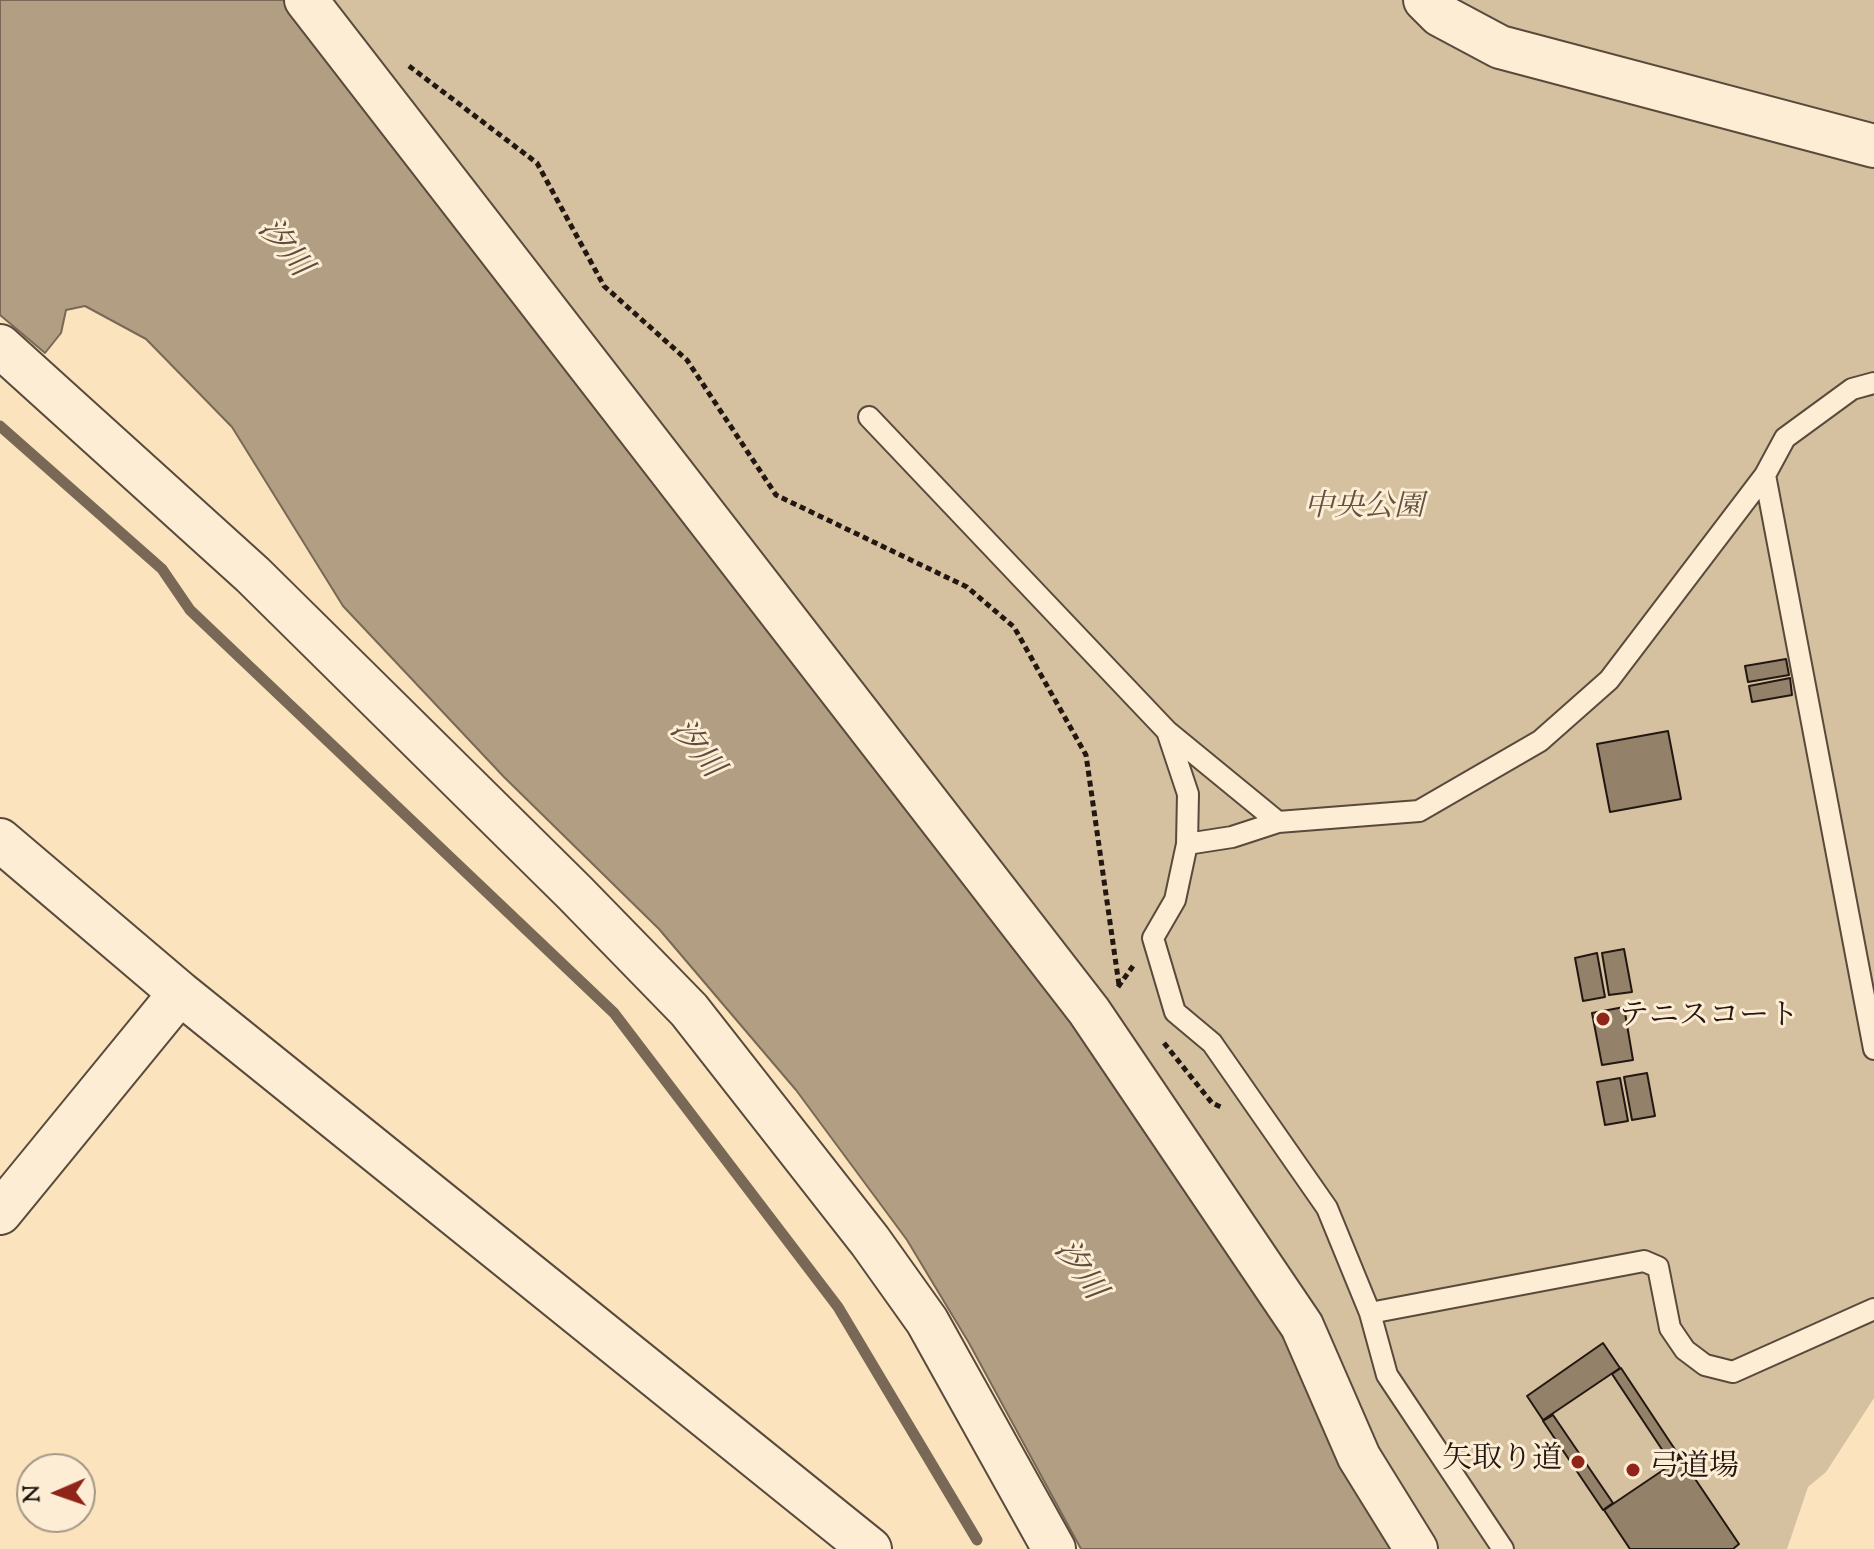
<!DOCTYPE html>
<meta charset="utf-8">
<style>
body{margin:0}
#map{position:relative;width:1874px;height:1549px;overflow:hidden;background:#fae3bd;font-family:"Sorts Mill Goudy",serif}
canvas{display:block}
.north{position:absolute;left:16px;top:1453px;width:80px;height:80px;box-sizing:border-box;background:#fcedd4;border:2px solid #a59786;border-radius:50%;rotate:268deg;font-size:22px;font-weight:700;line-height:32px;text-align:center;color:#231711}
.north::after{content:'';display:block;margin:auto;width:28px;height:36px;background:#8f2418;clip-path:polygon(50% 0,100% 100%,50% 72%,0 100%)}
</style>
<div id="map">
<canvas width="1874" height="1549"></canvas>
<div class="north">N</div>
</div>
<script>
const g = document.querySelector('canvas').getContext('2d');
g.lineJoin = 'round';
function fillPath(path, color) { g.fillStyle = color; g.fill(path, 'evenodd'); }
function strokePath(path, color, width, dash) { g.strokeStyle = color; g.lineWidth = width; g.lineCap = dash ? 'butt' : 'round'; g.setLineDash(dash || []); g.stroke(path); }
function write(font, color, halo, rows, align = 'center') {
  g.font = font + ' "Sorts Mill Goudy","Noto Serif JP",serif'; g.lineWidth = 6; g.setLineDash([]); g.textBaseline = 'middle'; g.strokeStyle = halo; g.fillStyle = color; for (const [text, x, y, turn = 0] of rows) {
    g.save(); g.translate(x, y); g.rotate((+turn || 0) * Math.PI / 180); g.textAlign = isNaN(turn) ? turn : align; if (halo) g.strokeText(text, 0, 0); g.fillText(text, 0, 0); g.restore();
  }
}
fillPath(new Path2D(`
 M 325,0 L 1874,0 L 1874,1398 L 1826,1472 L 1808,1487 L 1787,1549 L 1430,1549 Z`), '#d5c0a0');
const water = new Path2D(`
 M 0,0 L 295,0 L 1079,1014 L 1300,1341 L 1404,1549 L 1081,1549 L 969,1343 L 907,1240 L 796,1090 L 659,929 L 504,777 L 343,606 L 232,427 L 146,339 L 85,306 L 66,310 L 61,333 L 45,353 L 0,315 Z`);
fillPath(water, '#b19e83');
strokePath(water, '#786855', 2);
strokePath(new Path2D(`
 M 0,426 L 162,569 L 190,610 L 614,1013 L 838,1307 L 977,1540`), '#786855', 11);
const building = new Path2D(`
 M 1786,659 L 1789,675 L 1748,682 L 1745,666 Z
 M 1790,678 L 1792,695 L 1752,702 L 1749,686 Z
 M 1668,731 L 1681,799 L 1610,812 L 1597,744 Z
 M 1624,949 L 1632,992 L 1609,995 L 1602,953 Z
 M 1597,953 L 1605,997 L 1583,1001 L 1575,958 Z
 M 1624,1007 L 1633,1060 L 1602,1065 L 1592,1013 Z
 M 1647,1073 L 1655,1116 L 1632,1120 L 1624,1077 Z
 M 1620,1078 L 1628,1121 L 1605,1125 L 1597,1082 Z
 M 1603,1343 L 1620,1368 L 1543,1420 L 1527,1396 Z
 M 1621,1368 L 1680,1457 L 1671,1463 L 1612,1374 Z
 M 1553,1415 L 1613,1503 L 1603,1510 L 1543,1421 Z
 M 1681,1458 L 1739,1544 L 1733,1549 L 1630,1549 L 1604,1510 Z`);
fillPath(building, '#93816a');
strokePath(building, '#231711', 2);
const lane = new Path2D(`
 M 1874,383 L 1852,389 L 1785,438 L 1765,475 L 1874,1049
 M 869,417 L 1167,731 L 1278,822 L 1419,811 L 1540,741 L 1609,680 L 1765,475
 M 1167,731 L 1188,794 L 1187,844
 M 1278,822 L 1232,837 L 1187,844 L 1175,900 L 1153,938 L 1175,1012 L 1212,1043 L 1327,1208 L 1370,1313 L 1387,1375 L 1503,1549
 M 1370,1313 L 1644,1261 L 1658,1267 L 1670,1328 L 1685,1350 L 1705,1365 L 1733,1372 L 1874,1309`);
const street = new Path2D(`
 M 306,0 L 1089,1011 L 1302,1326 L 1359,1457 L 1416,1549
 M 1425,0 L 1440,15 L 1500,47 L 1874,146
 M 0,346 L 253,575 L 575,893 L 689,1010 L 870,1241 L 927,1321 L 1054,1549
 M 0,840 L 180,993 L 870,1549
 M 0,1213 L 180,993`);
strokePath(lane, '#594a3c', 24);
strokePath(street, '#594a3c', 46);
strokePath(new Path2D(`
 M 409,66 L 537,163 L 604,286 L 687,360 L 776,495 L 967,587 L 1014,627 L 1086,755 L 1119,985
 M 1118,987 L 1133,966
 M 1164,1043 L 1212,1103 L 1221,1107`), '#231711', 5, [6, 4]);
strokePath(lane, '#fcedd4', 20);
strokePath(street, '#fcedd4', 42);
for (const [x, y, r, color] of [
 [1603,1019,8,"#8f2418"],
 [1578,1462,8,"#8f2418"],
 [1633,1470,8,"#8f2418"]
]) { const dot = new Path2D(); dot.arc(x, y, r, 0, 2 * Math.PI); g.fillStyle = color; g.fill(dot); strokePath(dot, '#fcedd4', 3); }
write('italic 30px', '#615243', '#fcedd4', [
 ["中央公園",1364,510]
]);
write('30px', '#231711', '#fcedd4', [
 ["テニスコート",1619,1019],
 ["矢取り道",1562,1462,"right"],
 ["弓道場",1649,1470]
], 'left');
write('italic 32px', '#5c4d3f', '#fcedd4', [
 ["汐川",282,250,51],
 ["汐川",694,751,51],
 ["汐川",1077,1272,55]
]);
</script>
